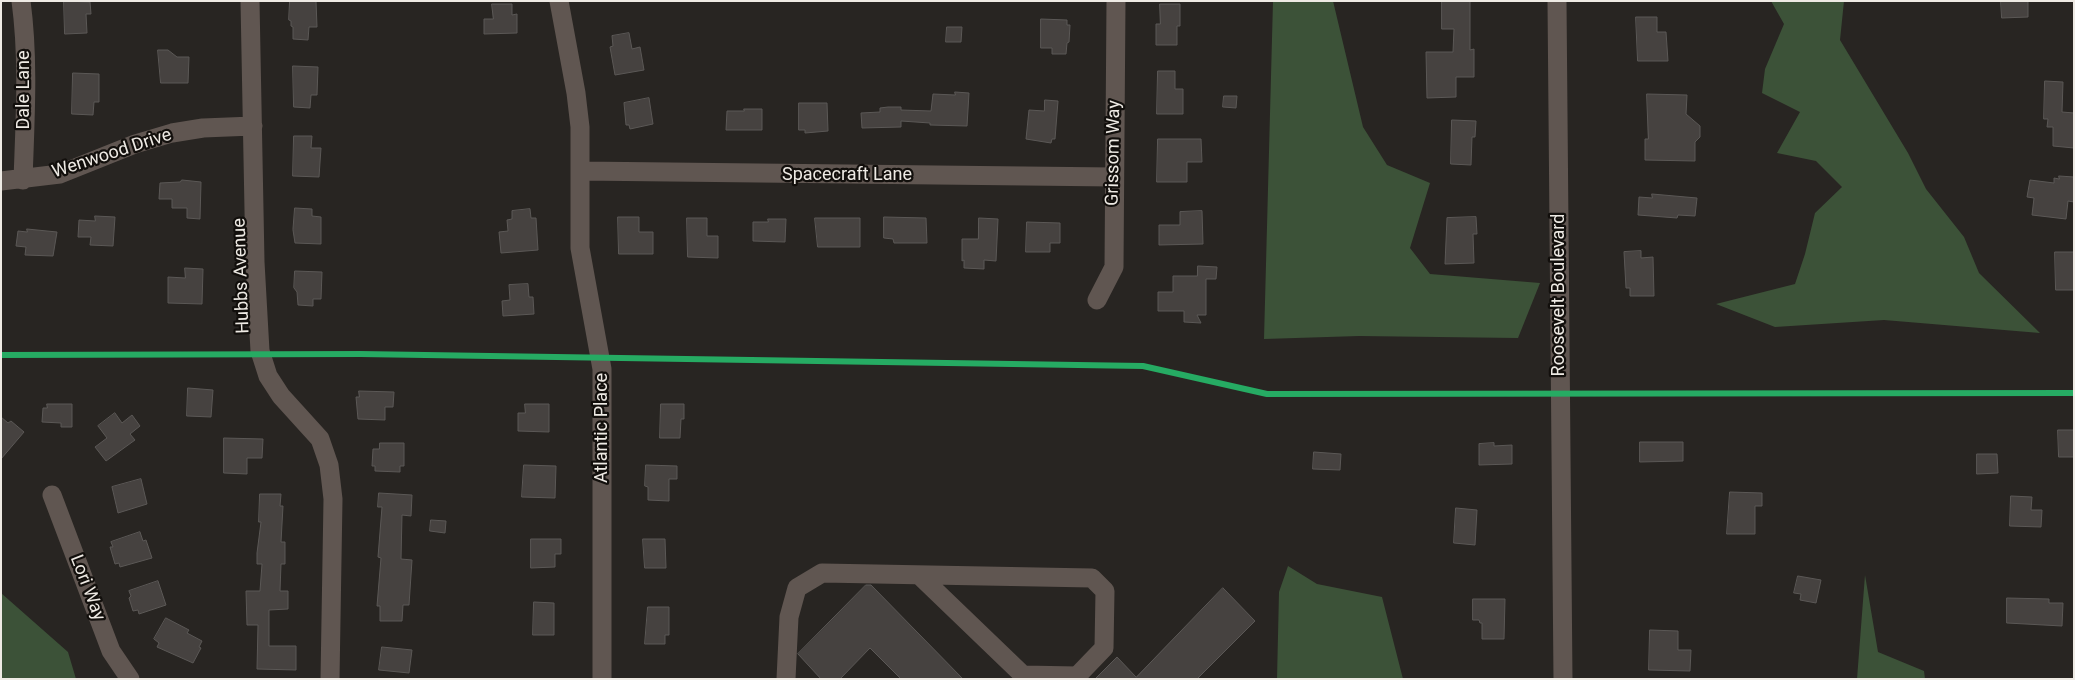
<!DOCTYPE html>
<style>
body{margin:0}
#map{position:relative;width:2075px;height:680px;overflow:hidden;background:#282522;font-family:Roboto,sans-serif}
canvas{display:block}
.frame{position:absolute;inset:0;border:2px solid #eeeae4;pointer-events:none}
</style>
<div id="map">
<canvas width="2075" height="680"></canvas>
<div class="frame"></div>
</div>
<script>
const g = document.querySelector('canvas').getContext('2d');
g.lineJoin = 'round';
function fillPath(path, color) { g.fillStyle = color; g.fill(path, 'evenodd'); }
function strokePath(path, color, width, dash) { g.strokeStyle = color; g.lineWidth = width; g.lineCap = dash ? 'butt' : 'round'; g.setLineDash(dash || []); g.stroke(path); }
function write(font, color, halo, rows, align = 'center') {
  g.font = font + ' Roboto,sans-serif'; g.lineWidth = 4.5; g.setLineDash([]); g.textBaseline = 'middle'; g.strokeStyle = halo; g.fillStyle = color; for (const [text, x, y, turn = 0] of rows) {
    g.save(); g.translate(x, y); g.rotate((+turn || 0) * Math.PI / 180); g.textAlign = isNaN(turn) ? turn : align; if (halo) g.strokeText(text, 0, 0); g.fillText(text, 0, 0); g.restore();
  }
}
fillPath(new Path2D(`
 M 1273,1 L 1333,1 L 1363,127 L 1387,165 L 1430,183 L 1410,248 L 1430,274 L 1540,283 L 1518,338 L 1359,336 L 1264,339 Z
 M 1771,1 L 1844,1 L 1840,40 L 1908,153 L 1926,189 L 1964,237 L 1979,273 L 2040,333 L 1884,320 L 1775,327 L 1716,304 L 1795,284 L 1805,254 L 1815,213 L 1842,187 L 1816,161 L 1777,153 L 1800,112 L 1762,93 L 1765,69 L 1784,24 Z
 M 1288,566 L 1317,584 L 1382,597 L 1403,679 L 1277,679 L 1279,592 Z
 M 1865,575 L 1878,652 L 1924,671 L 1925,679 L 1857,679 Z
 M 1,593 L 68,652 L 76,679 L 1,679 Z`), '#3c5238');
const building = new Path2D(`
 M 64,1 L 90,2 L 91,14 L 86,14 L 87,33 L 65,34 Z
 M 290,1 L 316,1 L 317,27 L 309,27 L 308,40 L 293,39 L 293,27 L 291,26 L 291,21 L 289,20 Z
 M 1442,1 L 1470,1 L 1470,50 L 1474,49 L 1474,77 L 1456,77 L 1456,97 L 1427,98 L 1426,52 L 1453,52 L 1454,29 L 1442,29 Z
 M 2001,1 L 2028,1 L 2028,17 L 2002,18 Z
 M 492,4 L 512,4 L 512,15 L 517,14 L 517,33 L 484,34 L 484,19 L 493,19 Z
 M 1160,4 L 1180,4 L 1180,26 L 1177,26 L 1177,45 L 1156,45 L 1156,24 L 1160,24 Z
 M 1636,17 L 1657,17 L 1657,32 L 1666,32 L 1668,61 L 1638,61 Z
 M 1041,19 L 1067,20 L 1067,25 L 1070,25 L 1069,42 L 1067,43 L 1066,54 L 1052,54 L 1052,48 L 1041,48 Z
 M 947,27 L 962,27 L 961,42 L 946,42 Z
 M 629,33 L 632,49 L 640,47 L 644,70 L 615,75 L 610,47 L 613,46 L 612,36 Z
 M 158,50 L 168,50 L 177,57 L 189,57 L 188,83 L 161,83 Z
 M 293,66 L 318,67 L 317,95 L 311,95 L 310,108 L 294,107 Z
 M 1158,71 L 1175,71 L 1175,89 L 1183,89 L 1183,114 L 1157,114 Z
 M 73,73 L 99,74 L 99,102 L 94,102 L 93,115 L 72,114 Z
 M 2045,81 L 2063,82 L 2062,112 L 2074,113 L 2074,148 L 2053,146 L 2053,127 L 2047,127 L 2048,119 L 2044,119 Z
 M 955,92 L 969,93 L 967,126 L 930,125 L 930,123 L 901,121 L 901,127 L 862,128 L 861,113 L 880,112 L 880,108 L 888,107 L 901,107 L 901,110 L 931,111 L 933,94 L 955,95 Z
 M 1647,94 L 1687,95 L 1686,114 L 1700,126 L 1700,137 L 1695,142 L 1695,161 L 1645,160 L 1645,139 L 1648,139 Z
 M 1224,96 L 1237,96 L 1236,108 L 1223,107 Z
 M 649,98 L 653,124 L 630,129 L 629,125 L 626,125 L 624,103 Z
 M 1045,100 L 1058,101 L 1055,139 L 1052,139 L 1051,143 L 1026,139 L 1029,110 L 1044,111 Z
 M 799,103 L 827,103 L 828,131 L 805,133 L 805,130 L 799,130 Z
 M 744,109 L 762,109 L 762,130 L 726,130 L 727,111 L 744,111 Z
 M 1452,120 L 1476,121 L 1475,137 L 1472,137 L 1471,165 L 1451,164 Z
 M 294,136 L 312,136 L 311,148 L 321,148 L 319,177 L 293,176 Z
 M 1158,139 L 1201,139 L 1202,162 L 1187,162 L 1187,182 L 1157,182 Z
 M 2059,176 L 2074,177 L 2074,202 L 2068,201 L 2066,219 L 2032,215 L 2034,198 L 2027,197 L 2030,180 L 2054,183 L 2054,178 L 2059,179 Z
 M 182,180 L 201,182 L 200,219 L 187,218 L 187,208 L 172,208 L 172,199 L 159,199 L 160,183 L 180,182 Z
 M 1652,194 L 1697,198 L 1695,216 L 1678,215 L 1677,218 L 1638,215 L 1639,197 L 1652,198 Z
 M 295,208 L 312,209 L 312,216 L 321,217 L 321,244 L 295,243 L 293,230 Z
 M 530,209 L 531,218 L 536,218 L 538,250 L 501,253 L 499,232 L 508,231 L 507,220 L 512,219 L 512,211 Z
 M 1202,211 L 1203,244 L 1159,245 L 1159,225 L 1180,225 L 1180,212 Z
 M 95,216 L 115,217 L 113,246 L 90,245 L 91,237 L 78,237 L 79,220 L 95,221 Z
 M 618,217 L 639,217 L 639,232 L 653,232 L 653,254 L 619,254 Z
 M 884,217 L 926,218 L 927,243 L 894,243 L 893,239 L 884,238 Z
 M 1476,217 L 1477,234 L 1473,234 L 1474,263 L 1445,264 L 1447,218 Z
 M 687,218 L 707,218 L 707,236 L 718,236 L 718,258 L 688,257 Z
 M 815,218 L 860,218 L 860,247 L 818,247 Z
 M 979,218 L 998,219 L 996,261 L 984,260 L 984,269 L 964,268 L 964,260 L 962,261 L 962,239 L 978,239 Z
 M 768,219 L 786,219 L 785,242 L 753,241 L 753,222 L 768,222 Z
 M 1027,222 L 1060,223 L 1060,243 L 1050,243 L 1050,252 L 1026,252 Z
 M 27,229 L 57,232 L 53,256 L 25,255 L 26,247 L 16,246 L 18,231 L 27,232 Z
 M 1641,251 L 1641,258 L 1653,257 L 1654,296 L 1630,296 L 1630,288 L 1626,288 L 1624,252 Z
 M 2055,252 L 2074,252 L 2074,290 L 2056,290 Z
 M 1198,266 L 1217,267 L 1216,279 L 1206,279 L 1206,315 L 1197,315 L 1201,323 L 1184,322 L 1184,311 L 1158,311 L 1158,292 L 1173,292 L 1173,276 L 1197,276 Z
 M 185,268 L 203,269 L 202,304 L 168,303 L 168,277 L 185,278 Z
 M 295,271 L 322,272 L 321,299 L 313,299 L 313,306 L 298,305 L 297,292 L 294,288 Z
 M 528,284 L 529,297 L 533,297 L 534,314 L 503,316 L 502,301 L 510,300 L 509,285 Z
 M 188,388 L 213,390 L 211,417 L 187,416 Z
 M 359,391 L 394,392 L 393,407 L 385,407 L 385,420 L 358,419 L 356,397 L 359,397 Z
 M 47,404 L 72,404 L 72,427 L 61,427 L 61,423 L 42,422 L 43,408 L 47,408 Z
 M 525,404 L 549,404 L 549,432 L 518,431 L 518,413 L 525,413 Z
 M 661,404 L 684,404 L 684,419 L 681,419 L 680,438 L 660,438 Z
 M 115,413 L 122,423 L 132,415 L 140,426 L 130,434 L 135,440 L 106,461 L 95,447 L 107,438 L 98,426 Z
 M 1,417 L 8,423 L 11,421 L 24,432 L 1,459 Z
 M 2058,430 L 2074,430 L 2074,457 L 2059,457 Z
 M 224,438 L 263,439 L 262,458 L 247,458 L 247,474 L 224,473 Z
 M 1640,442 L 1683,442 L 1683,461 L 1640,462 Z
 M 380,443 L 404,443 L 404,466 L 400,466 L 400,472 L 375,471 L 375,466 L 372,466 L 373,449 L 379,449 Z
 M 1494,443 L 1494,446 L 1512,445 L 1512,464 L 1479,465 L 1479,444 Z
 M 1314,452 L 1341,454 L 1340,470 L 1313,469 Z
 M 1977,454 L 1997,454 L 1998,473 L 1977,474 Z
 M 524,465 L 556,466 L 555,498 L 522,497 Z
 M 646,465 L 677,466 L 677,479 L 669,479 L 669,501 L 648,500 L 648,487 L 645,486 Z
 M 141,479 L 147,504 L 118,513 L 112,487 Z
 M 1730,492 L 1762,493 L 1762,506 L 1755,506 L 1755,534 L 1727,534 Z
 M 379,493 L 412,495 L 411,516 L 402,515 L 401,559 L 412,560 L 409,605 L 403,605 L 402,621 L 380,621 L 380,606 L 377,606 L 381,558 L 378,557 L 382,507 L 378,507 Z
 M 260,494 L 281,494 L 280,506 L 283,506 L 281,542 L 285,542 L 285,564 L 281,564 L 280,591 L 288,591 L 288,609 L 269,610 L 269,646 L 296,646 L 296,670 L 257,669 L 258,625 L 247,625 L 246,591 L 260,591 L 262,564 L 257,564 L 257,553 L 261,522 L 259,522 Z
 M 2011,496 L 2032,497 L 2031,510 L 2042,510 L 2041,527 L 2010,526 Z
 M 1456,508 L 1477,510 L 1475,545 L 1454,543 Z
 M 431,520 L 446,521 L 445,533 L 430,531 Z
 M 140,532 L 143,541 L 146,540 L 152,558 L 120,567 L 119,563 L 115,564 L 110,547 L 113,547 L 111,542 Z
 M 531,539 L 561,539 L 561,554 L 555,554 L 555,567 L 531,568 Z
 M 643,539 L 665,539 L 666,568 L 645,568 Z
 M 1798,576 L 1821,580 L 1816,603 L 1800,600 L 1801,594 L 1794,593 Z
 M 158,581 L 166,605 L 139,614 L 138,610 L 133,611 L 129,598 L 131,596 L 129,591 Z
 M 866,585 L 871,585 L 963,679 L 901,679 L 870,648 L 840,679 L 821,679 L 798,654 Z
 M 1223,588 L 1255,621 L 1197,679 L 1095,679 L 1117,657 L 1136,677 Z
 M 2007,598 L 2049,599 L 2049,603 L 2063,603 L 2062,626 L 2007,623 Z
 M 1473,599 L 1505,599 L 1504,639 L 1482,639 L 1482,623 L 1480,623 L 1479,620 L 1473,620 Z
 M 534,602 L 554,603 L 554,635 L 533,635 Z
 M 648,607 L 669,607 L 669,635 L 665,635 L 665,644 L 645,644 Z
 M 166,618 L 189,630 L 187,633 L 202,641 L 199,647 L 201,648 L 193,663 L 157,647 L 159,643 L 154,639 Z
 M 1650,630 L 1678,631 L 1678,650 L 1691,650 L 1690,671 L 1649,670 Z
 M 382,647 L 412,650 L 409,673 L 379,670 Z`);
fillPath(building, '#464240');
strokePath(building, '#5b5856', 1);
strokePath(new Path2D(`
 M 21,1 C 29,60 25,121 23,180
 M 250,1 L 255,262 L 260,351 L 268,376 L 281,396 L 320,439 L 329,465 L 333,499 L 330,679
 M 559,1 L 576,93 L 580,127 L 580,248 L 602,369 L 602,679
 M 1557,1 L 1563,679
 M 581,171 L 1114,177
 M 1,181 L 60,174 L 135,144 L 172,133 L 203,128 L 253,126
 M 1097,300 L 1114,267 L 1116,1
 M 52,495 L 111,651 L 130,679
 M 786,679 L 789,617 L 797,588 L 822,573 L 1092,578 L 1105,591 L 1104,648 L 1077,676 L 1023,675 L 920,576`), '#605651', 19);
strokePath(new Path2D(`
 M 1,355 L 360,354 L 1143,366 L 1267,394 L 2074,393`), '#26ab63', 6);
write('18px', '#eeeae4', '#120f0c', [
 ["Dale Lane",24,90,-90],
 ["Grissom Way",1114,153,-89],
 ["Wenwood Drive",112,154,-18],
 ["Spacecraft Lane",847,175],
 ["Hubbs Avenue",242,276,-92],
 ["Roosevelt Boulevard",1559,295,-90],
 ["Atlantic Place",602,428,-90],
 ["Lori Way",87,588,69]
]);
</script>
